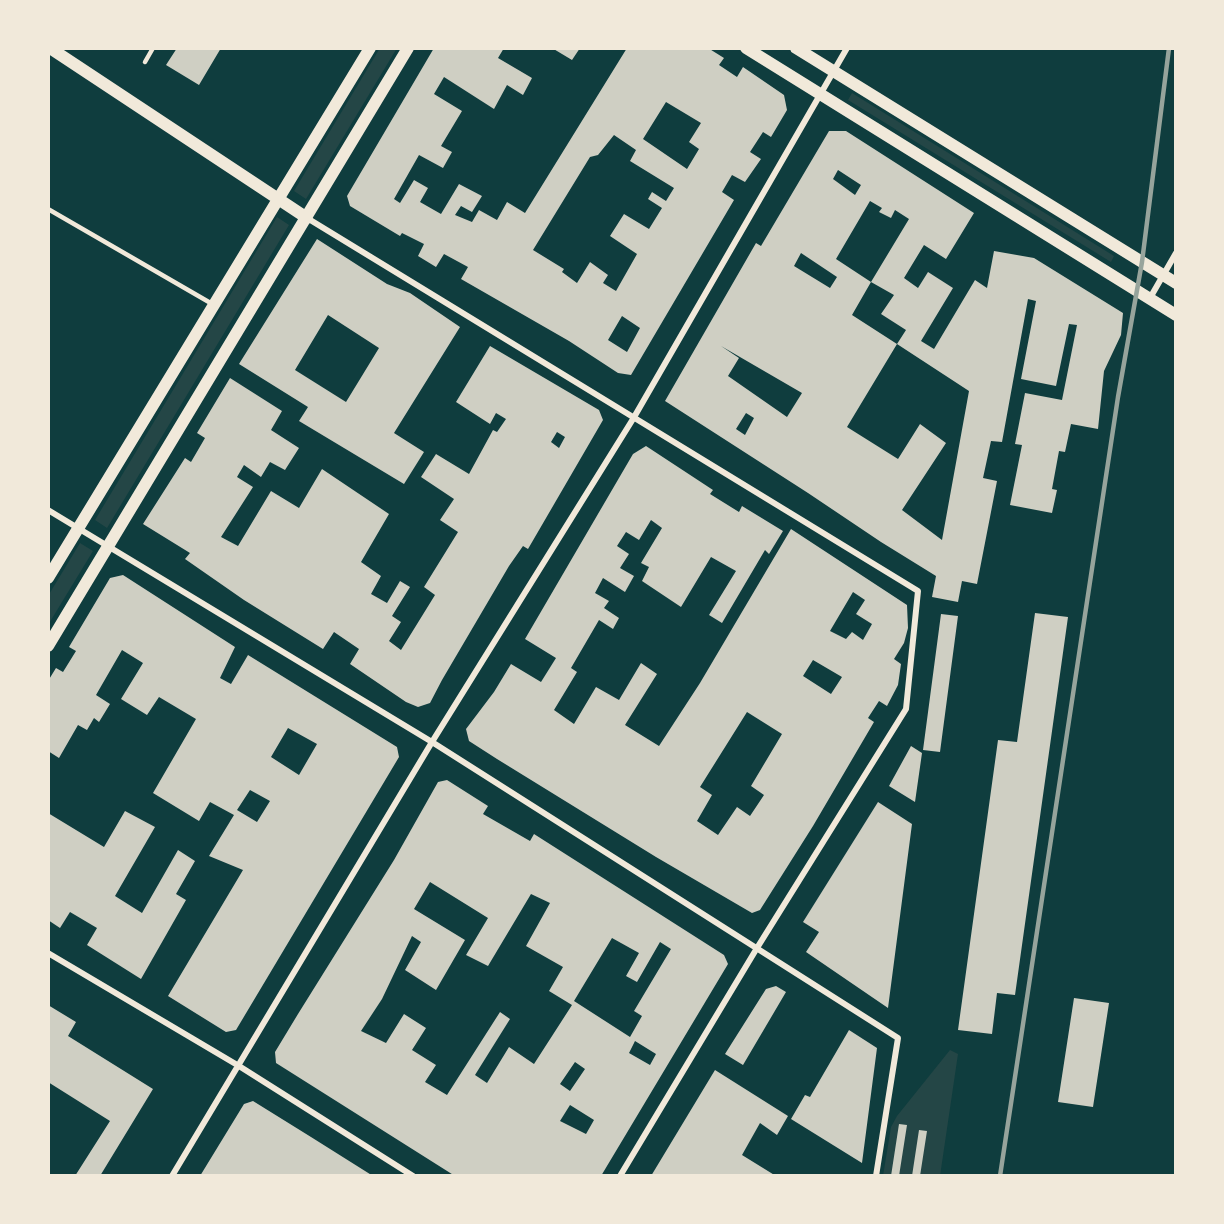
<!DOCTYPE html>
<style>
body{margin:0}
#map{position:relative;width:1224px;height:1224px;overflow:hidden;background:#0f3d3e;font-family:Helvetica,sans-serif}
canvas{display:block}
.frame{position:absolute;inset:0;border:50px solid #f1e9da;pointer-events:none}
</style>
<div id="map">
<canvas width="1224" height="1224"></canvas>
<div class="frame"></div>
</div>
<script>
const g = document.querySelector('canvas').getContext('2d');
g.lineJoin = 'round';
function fillPath(path, color) { g.fillStyle = color; g.fill(path, 'evenodd'); }
function strokePath(path, color, width, dash) { g.strokeStyle = color; g.lineWidth = width; g.lineCap = dash ? 'butt' : 'round'; g.setLineDash(dash || []); g.stroke(path); }
fillPath(new Path2D(`
 M 380,48 L 397,48 L 306,199 L 294,191 Z
 M 852,93 L 1114,256 L 1111,262 L 848,100 Z
 M 277,217 L 289,225 L 107,528 L 95,520 Z
 M 80,543 L 93,551 L 48,625 L 48,596 Z
 M 950,1050 L 958,1054 L 940,1176 L 883,1176 L 891,1127 L 897,1116 Z`), '#244646');
fillPath(new Path2D(`
 M 177,48 L 221,48 L 199,85 L 166,65 Z
 M 434,48 L 504,48 L 498,58 L 532,78 L 523,95 L 507,85 L 494,109 L 444,77 L 434,94 L 462,111 L 441,146 L 452,152 L 443,168 L 419,155 L 394,199 L 400,203 L 414,180 L 428,188 L 420,202 L 441,214 L 459,184 L 482,196 L 472,212 L 461,206 L 455,215 L 472,222 L 479,210 L 497,220 L 507,202 L 525,213 L 627,48 L 708,48 L 724,58 L 719,65 L 737,77 L 743,67 L 784,95 L 787,110 L 771,137 L 763,132 L 750,152 L 761,159 L 745,182 L 732,175 L 722,192 L 734,200 L 631,375 L 618,373 L 569,341 L 461,279 L 468,267 L 444,254 L 436,267 L 418,256 L 424,244 L 402,233 L 400,236 L 350,206 L 347,196 ZM 666,102 L 701,123 L 689,142 L 699,149 L 687,169 L 643,139 ZM 614,135 L 636,150 L 630,161 L 674,188 L 666,201 L 652,192 L 648,199 L 662,208 L 649,229 L 624,214 L 610,236 L 637,254 L 616,291 L 603,283 L 608,275 L 590,262 L 577,283 L 562,272 L 564,269 L 533,250 L 590,157 L 598,155 ZM 622,316 L 640,328 L 627,352 L 608,340 Z
 M 552,48 L 580,48 L 572,60 Z
 M 829,131 L 846,131 L 974,213 L 946,259 L 924,245 L 904,278 L 918,288 L 928,272 L 953,288 L 921,341 L 934,349 L 975,280 L 987,288 L 994,251 L 1034,258 L 1123,313 L 1121,335 L 1104,371 L 1098,429 L 1071,424 L 1065,452 L 1059,451 L 1052,489 L 1057,490 L 1052,513 L 1010,505 L 1022,445 L 1015,444 L 1025,393 L 1062,400 L 1077,325 L 1069,324 L 1056,386 L 1021,379 L 1036,301 L 1028,299 L 1002,442 L 991,441 L 983,478 L 997,481 L 977,584 L 962,581 L 958,602 L 932,597 L 936,576 L 881,542 L 808,493 L 665,401 L 756,243 L 761,246 ZM 838,170 L 861,185 L 855,195 L 833,179 ZM 870,201 L 882,208 L 879,212 L 891,218 L 895,210 L 909,219 L 871,282 L 894,295 L 881,314 L 906,330 L 897,344 L 969,391 L 942,540 L 902,510 L 946,443 L 920,424 L 898,459 L 847,427 L 897,344 L 852,315 L 871,282 L 836,259 ZM 801,253 L 837,277 L 830,288 L 794,266 ZM 721,346 L 802,393 L 787,417 L 728,376 L 739,358 ZM 746,413 L 754,418 L 745,435 L 736,429 Z
 M 317,239 L 387,284 L 410,293 L 460,327 L 394,433 L 424,452 L 404,484 L 299,421 L 308,407 L 239,364 ZM 328,315 L 379,348 L 346,402 L 295,370 Z
 M 490,346 L 599,410 L 603,420 L 528,549 L 523,546 L 509,566 L 442,680 L 430,703 L 418,707 L 406,702 L 350,664 L 359,649 L 334,632 L 323,649 L 244,600 L 185,559 L 190,553 L 143,524 L 185,458 L 191,462 L 205,438 L 197,433 L 230,378 L 282,411 L 271,430 L 299,448 L 285,470 L 270,462 L 261,477 L 244,465 L 237,477 L 253,487 L 221,537 L 238,546 L 271,491 L 299,508 L 322,469 L 389,514 L 361,562 L 381,576 L 371,594 L 387,603 L 400,581 L 410,587 L 392,616 L 401,622 L 389,641 L 401,650 L 435,595 L 424,587 L 458,532 L 440,520 L 454,499 L 421,477 L 436,454 L 469,474 L 493,430 L 497,432 L 506,419 L 496,413 L 490,424 L 456,402 ZM 557,432 L 565,437 L 559,448 L 551,442 Z
 M 646,446 L 713,490 L 710,494 L 739,512 L 742,506 L 783,531 L 769,554 L 765,550 L 722,623 L 709,615 L 736,571 L 711,557 L 681,607 L 642,581 L 649,567 L 641,563 L 662,528 L 651,520 L 639,540 L 626,532 L 617,546 L 629,554 L 620,568 L 634,576 L 625,592 L 603,578 L 595,593 L 609,601 L 604,608 L 619,618 L 613,629 L 599,620 L 571,668 L 577,672 L 554,710 L 574,724 L 596,687 L 619,700 L 641,663 L 657,674 L 625,725 L 659,746 L 700,683 L 791,529 L 907,605 L 908,628 L 904,643 L 894,659 L 901,664 L 898,685 L 887,706 L 879,701 L 868,718 L 874,722 L 813,826 L 760,910 L 752,913 L 656,857 L 497,759 L 469,741 L 466,729 L 494,692 L 511,664 L 541,682 L 556,658 L 525,639 L 633,454 ZM 853,592 L 865,600 L 856,614 L 872,624 L 863,640 L 852,632 L 846,639 L 830,631 ZM 813,660 L 842,677 L 831,694 L 803,676 ZM 747,712 L 782,734 L 751,786 L 764,795 L 750,816 L 737,807 L 718,835 L 697,821 L 712,795 L 700,787 Z
 M 123,575 L 235,647 L 220,678 L 231,684 L 248,655 L 397,747 L 399,757 L 236,1030 L 226,1032 L 168,996 L 243,870 L 209,856 L 234,815 L 210,802 L 199,821 L 153,793 L 196,719 L 159,697 L 147,715 L 121,699 L 143,663 L 122,650 L 96,695 L 110,704 L 99,722 L 94,718 L 87,730 L 78,725 L 59,758 L 48,751 L 48,681 L 56,668 L 63,672 L 76,651 L 69,647 L 110,578 ZM 288,728 L 317,744 L 299,775 L 271,757 ZM 250,790 L 270,801 L 257,822 L 237,810 Z
 M 1035,613 L 1068,617 L 1015,995 L 997,993 L 992,1034 L 958,1030 L 998,740 L 1017,742 Z
 M 941,614 L 958,616 L 940,752 L 923,750 Z
 M 911,746 L 922,753 L 915,802 L 889,786 Z
 M 447,780 L 488,806 L 483,814 L 530,841 L 534,834 L 724,955 L 728,964 L 601,1176 L 455,1176 L 276,1063 L 275,1052 L 298,1014 L 394,860 L 438,782 ZM 430,882 L 488,918 L 466,955 L 488,966 L 531,894 L 550,903 L 526,946 L 563,967 L 549,991 L 572,1005 L 534,1064 L 509,1047 L 487,1083 L 475,1075 L 510,1019 L 500,1012 L 447,1095 L 425,1082 L 436,1065 L 412,1050 L 426,1028 L 404,1014 L 386,1043 L 361,1031 L 382,999 L 412,936 L 421,942 L 405,970 L 436,990 L 465,940 L 414,909 ZM 612,938 L 639,953 L 626,976 L 637,982 L 660,942 L 671,949 L 634,1011 L 642,1016 L 630,1037 L 574,1001 ZM 635,1041 L 656,1054 L 650,1065 L 629,1053 ZM 575,1062 L 585,1069 L 570,1091 L 560,1084 ZM 570,1105 L 594,1120 L 586,1134 L 560,1121 Z
 M 878,802 L 912,824 L 888,1008 L 806,952 L 819,932 L 803,922 Z
 M 125,811 L 155,827 L 115,896 L 142,913 L 178,850 L 195,861 L 176,894 L 186,900 L 141,979 L 87,945 L 97,928 L 70,912 L 60,928 L 48,920 L 48,813 L 104,847 Z
 M 776,986 L 786,992 L 743,1065 L 725,1054 L 766,989 Z
 M 1074,998 L 1109,1003 L 1093,1107 L 1058,1102 Z
 M 48,1005 L 76,1022 L 68,1036 L 153,1089 L 100,1176 L 75,1176 L 110,1121 L 48,1082 Z
 M 849,1030 L 877,1048 L 862,1163 L 791,1119 L 805,1095 L 810,1097 Z
 M 715,1070 L 788,1116 L 777,1135 L 760,1123 L 742,1155 L 776,1176 L 651,1176 Z
 M 253,1101 L 311,1137 L 373,1176 L 200,1176 L 244,1104 Z
 M 899,1124 L 907,1125 L 899,1176 L 891,1176 Z
 M 919,1130 L 927,1131 L 920,1176 L 912,1176 Z`), '#cfcfc3');
strokePath(new Path2D(`
 M 145,62 L 153,48
 M 48,209 L 214,305`), '#f1e9da', 4.5);
strokePath(new Path2D(`
 M 307,218 L 918,591 L 906,709 L 757,948 L 620,1176
 M 1150,298 L 1176,253
 M 48,510 L 432,742 L 898,1038 L 876,1176
 M 48,953 L 239,1066 L 413,1176
 M 172,1176 L 432,742 L 633,419 L 847,48`), '#f1e9da', 6);
strokePath(new Path2D(`
 M 50,48 L 307,218
 M 746,48 L 1176,315
 M 796,48 L 1176,283
 M 48,578 L 370,48
 M 48,646 L 408,48`), '#f1e9da', 12);
strokePath(new Path2D(`
 M 1000,1176 L 1118,397 L 1142,262 L 1169,48`), '#97a49c', 4.5);
</script>
